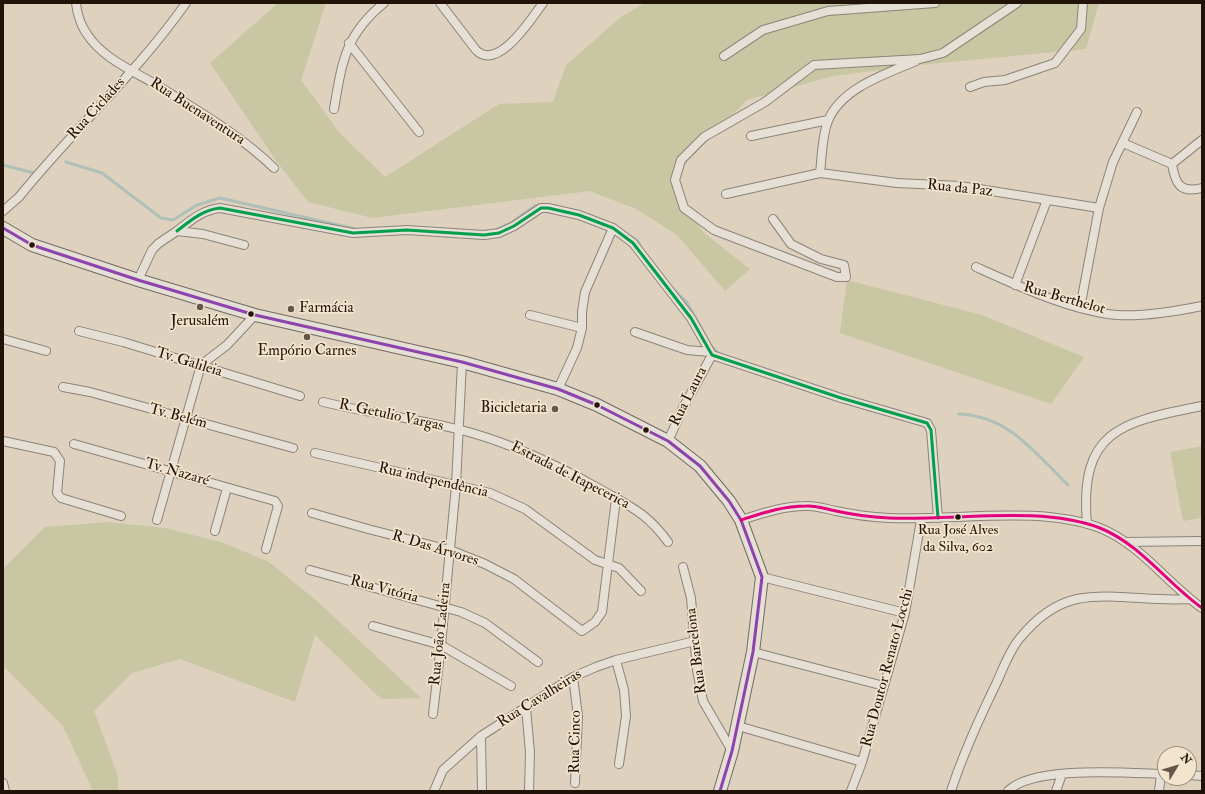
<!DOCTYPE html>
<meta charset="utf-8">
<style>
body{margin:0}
#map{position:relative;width:1205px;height:794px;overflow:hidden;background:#ded2bf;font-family:"IM FELL Double Pica",serif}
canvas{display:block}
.frame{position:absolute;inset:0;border:4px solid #221308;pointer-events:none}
.north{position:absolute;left:1157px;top:746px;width:40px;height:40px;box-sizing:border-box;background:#f2e4cd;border:1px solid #9f907e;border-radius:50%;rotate:52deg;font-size:11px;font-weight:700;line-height:16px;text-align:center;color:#221308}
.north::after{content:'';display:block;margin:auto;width:14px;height:18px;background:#645648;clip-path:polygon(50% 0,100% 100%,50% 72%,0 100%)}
</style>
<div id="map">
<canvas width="1205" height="794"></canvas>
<div class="frame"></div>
<div class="north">N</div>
</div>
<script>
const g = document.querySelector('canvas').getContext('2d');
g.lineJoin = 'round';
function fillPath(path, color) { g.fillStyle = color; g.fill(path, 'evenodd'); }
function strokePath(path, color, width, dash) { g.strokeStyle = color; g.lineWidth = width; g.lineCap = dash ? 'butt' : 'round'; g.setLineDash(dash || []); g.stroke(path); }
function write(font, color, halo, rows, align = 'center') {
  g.font = font + ' "IM FELL Double Pica",serif'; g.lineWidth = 3.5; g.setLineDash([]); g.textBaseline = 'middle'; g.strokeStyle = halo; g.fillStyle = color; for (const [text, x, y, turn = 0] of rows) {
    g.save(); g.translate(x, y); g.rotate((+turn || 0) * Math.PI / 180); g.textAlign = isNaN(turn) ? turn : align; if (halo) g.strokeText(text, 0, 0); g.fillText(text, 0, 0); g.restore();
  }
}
fillPath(new Path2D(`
 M 278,3 L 326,3 L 301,80 L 339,132 L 385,177 L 499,104 L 553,102 L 566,65 L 622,16 L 645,3 L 1099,3 L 1086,49 L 920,65 L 833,76 L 747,100 L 671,179 L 703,232 L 750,269 L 725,291 L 677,235 L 636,209 L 590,191 L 372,218 L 308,202 L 277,162 L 210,63 Z
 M 847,280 L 982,315 L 1084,357 L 1051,404 L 840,333 Z
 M 1202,446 L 1202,518 L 1183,521 L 1170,452 Z
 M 108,522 L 165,528 L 224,543 L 269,562 L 317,601 L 421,698 L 381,699 L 315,635 L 295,702 L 180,659 L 132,673 L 94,711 L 118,776 L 118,791 L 93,791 L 63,726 L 3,666 L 3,569 L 45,527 Z`), '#c9c6a3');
strokePath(new Path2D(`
 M 66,162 L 102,173 L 161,218 L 173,220 L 197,205 L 220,198 L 356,229
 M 3,165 L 34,173
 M 583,213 L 596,218
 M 619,229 L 638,241 L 641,248
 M 495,230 L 511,223 L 536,205 L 542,206
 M 673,289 L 686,301 L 709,342
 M 711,346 L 720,355
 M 959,414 C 1009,416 1034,452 1068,485`), '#aec0b7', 3);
const street = new Path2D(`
 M 76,3 C 77,13 81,26 87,34 C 101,57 133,71 155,84 C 196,110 239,134 274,168
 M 440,3 L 476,50 C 498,72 531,19 543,3
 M 349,43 L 419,132
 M 724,56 L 763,30 L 828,11 L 935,3
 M 970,87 L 984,82 L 1005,80 L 1055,63 L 1081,29 L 1083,3
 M 334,109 C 342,62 345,35 384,3
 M 751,136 L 828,120
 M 1123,143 L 1172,164
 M 1172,164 C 1175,183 1180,194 1202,188
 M 1172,164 L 1202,140
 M 820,173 C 822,156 822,136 828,121 C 841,88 886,74 916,61
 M 726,194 L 820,173 L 897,183 L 960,186 L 1099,208
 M 3,211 L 19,197 C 72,131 137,73 186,3
 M 773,219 L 791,244 L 821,259 L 844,265 L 846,277 L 837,277 L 714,230 L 684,208 L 675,180 L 681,160 L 704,137 L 765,102 L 814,65 L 920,59 L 943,53 L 1017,3
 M 177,231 C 190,221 202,210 220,208 L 353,233 L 407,230 L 484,235 L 499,233 L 514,226 L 541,208 L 548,208 L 579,215 L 613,228 L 633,243 L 691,318 L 712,355 L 841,398 L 927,423 L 931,430 L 938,518
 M 976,267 C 1018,286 1072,311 1117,315 C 1143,317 1177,311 1202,306
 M 138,280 L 152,250 L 159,243 L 177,231 L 203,234 L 244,245
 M 1015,285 L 1047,200
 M 1080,308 L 1099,208 L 1113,162 L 1137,112
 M 530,315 L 582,328
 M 79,331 L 123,342 L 300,396
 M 635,332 L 687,350 L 710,352
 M 3,339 L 46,351
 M 63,387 L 90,392 L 293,448
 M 558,389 L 577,348 L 582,328 L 582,312 L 585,292 L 613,228
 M 323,402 C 372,414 423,419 472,433 C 517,446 559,466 600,489 C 631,507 647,513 668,542
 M 3,441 L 54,452 L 60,461 L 57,493 L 61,498 L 121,516
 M 668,441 L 683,408 L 712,355
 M 74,444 L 275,501 L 278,506 L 266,549
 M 315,453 L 490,493 L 525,509 L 595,560 L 619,568 L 641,591
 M 312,513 L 368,529 L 450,550 L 485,564 L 514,579 L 582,631 L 595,622 L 602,612 L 616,499
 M 157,520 L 201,365 L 227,345 L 255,315
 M 741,520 C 763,513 783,506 806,506 C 815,505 826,509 836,511 C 854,515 871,517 889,518 C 955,521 1039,505 1100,528 C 1140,544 1167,583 1202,608
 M 1087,524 C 1079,429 1122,422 1202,406
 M 215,531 L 227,488
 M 1125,542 L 1202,541
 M 683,567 L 691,598 L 697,670 L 703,701 L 732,751
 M 310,570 L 461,612 L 485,623 L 538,662
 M 762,577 L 905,613
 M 373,626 L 441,645 L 511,686
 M 753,652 L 884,686
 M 616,660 L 624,690 L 626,716 L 619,764
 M 573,677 L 578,716 L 575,783
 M 526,708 L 530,752 L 529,791
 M 433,714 L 441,645 L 456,485 L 462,362
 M 738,726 L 862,762
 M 481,736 L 482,791
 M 1189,775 L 1202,776
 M 3,783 L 5,791
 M 434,791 L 443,770 L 481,736 L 573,677 L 596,667 L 616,660 L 695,641
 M 851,791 L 862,762 L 905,613 L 921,520
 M 951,791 C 963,754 979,719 996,684 C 1003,669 1009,651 1020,638 C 1034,621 1054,604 1077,599 C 1111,592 1153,602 1189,599
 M 1008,791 C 1033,765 1129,773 1165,774
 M 1056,791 L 1062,774
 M 1159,791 L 1161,774`);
const secondary = new Path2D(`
 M 3,228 L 32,245 L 138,280 L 255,315 L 462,362 L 558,389 L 597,405 L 668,441 L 700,466 L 729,501 L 741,520 L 762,577 L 753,652 L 732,751 L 720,791`);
strokePath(street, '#8c8378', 10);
strokePath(secondary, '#726a5f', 14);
strokePath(street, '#e5dfd5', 8);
strokePath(secondary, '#e5dfd5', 12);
strokePath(new Path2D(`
 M 3,228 L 32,245 L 138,280 L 255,315 L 462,362 L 558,389 L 597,405 L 668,441 L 700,466 L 729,501 L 741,520 L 762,577 L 753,652 L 732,751 L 720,791`), '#8e44ad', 3);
strokePath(new Path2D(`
 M 177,231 C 190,221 202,210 220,208 L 353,233 L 407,230 L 484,235 L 499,233 L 514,226 L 541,208 L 548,208 L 579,215 L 613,228 L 633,243 L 691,318 L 712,355 L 841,398 L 927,423 L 931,430 L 938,518`), '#029f4d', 3);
strokePath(new Path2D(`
 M 741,520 C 763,513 783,506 806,506 C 815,505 826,509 836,511 C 854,515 871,517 889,518 C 955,521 1039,505 1100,528 C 1140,544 1167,583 1202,608`), '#e5007d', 3);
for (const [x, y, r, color] of [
 [32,245,3.5,"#221308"],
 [200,307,4,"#645648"],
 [291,309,4,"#645648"],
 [251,314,3.5,"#221308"],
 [307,337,4,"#645648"],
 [597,405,3.5,"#221308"],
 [555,409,4,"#645648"],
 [646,430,3.5,"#221308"],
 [958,517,3.5,"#221308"]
]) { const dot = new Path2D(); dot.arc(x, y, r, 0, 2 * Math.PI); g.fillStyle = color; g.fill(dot); strokePath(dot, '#f2e4cd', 1.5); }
write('14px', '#221308', '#f2e4cd', [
 ["Rua José Alves",958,531],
 ["da Silva, 602",958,548]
]);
write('15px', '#221308', '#f2e4cd', [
 ["Rua Ciclades",97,109,-48],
 ["Rua Buenaventura",197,112,33],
 ["Rua da Paz",960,189,6],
 ["Rua Berthelot",1064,299,16],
 ["Tv. Galileia",189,363,17],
 ["Rua Laura",689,397,-63],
 ["R. Getulio Vargas",391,416,12],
 ["Tv. Belém",178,417,15],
 ["Tv. Nazaré",177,473,16],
 ["Estrada de Itapecerica",570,476,27],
 ["Rua independência",433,481,13],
 ["R. Das Árvores",435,549,17],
 ["Rua Vitória",384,590,15],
 ["Rua João Ladeira",441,634,-84],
 ["Rua Barcelona",697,651,-97],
 ["Rua Doutor Renato Locchi",888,668,-75],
 ["Rua Cavalheiras",540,699,-32],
 ["Rua Cinco",576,742,-89]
]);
write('15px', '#221308', '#f2e4cd', [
 ["Farmácia",299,309,"left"],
 ["Jerusalém",200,322],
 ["Empório Carnes",307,352],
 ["Bicicletaria",547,409,"right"]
]);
</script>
